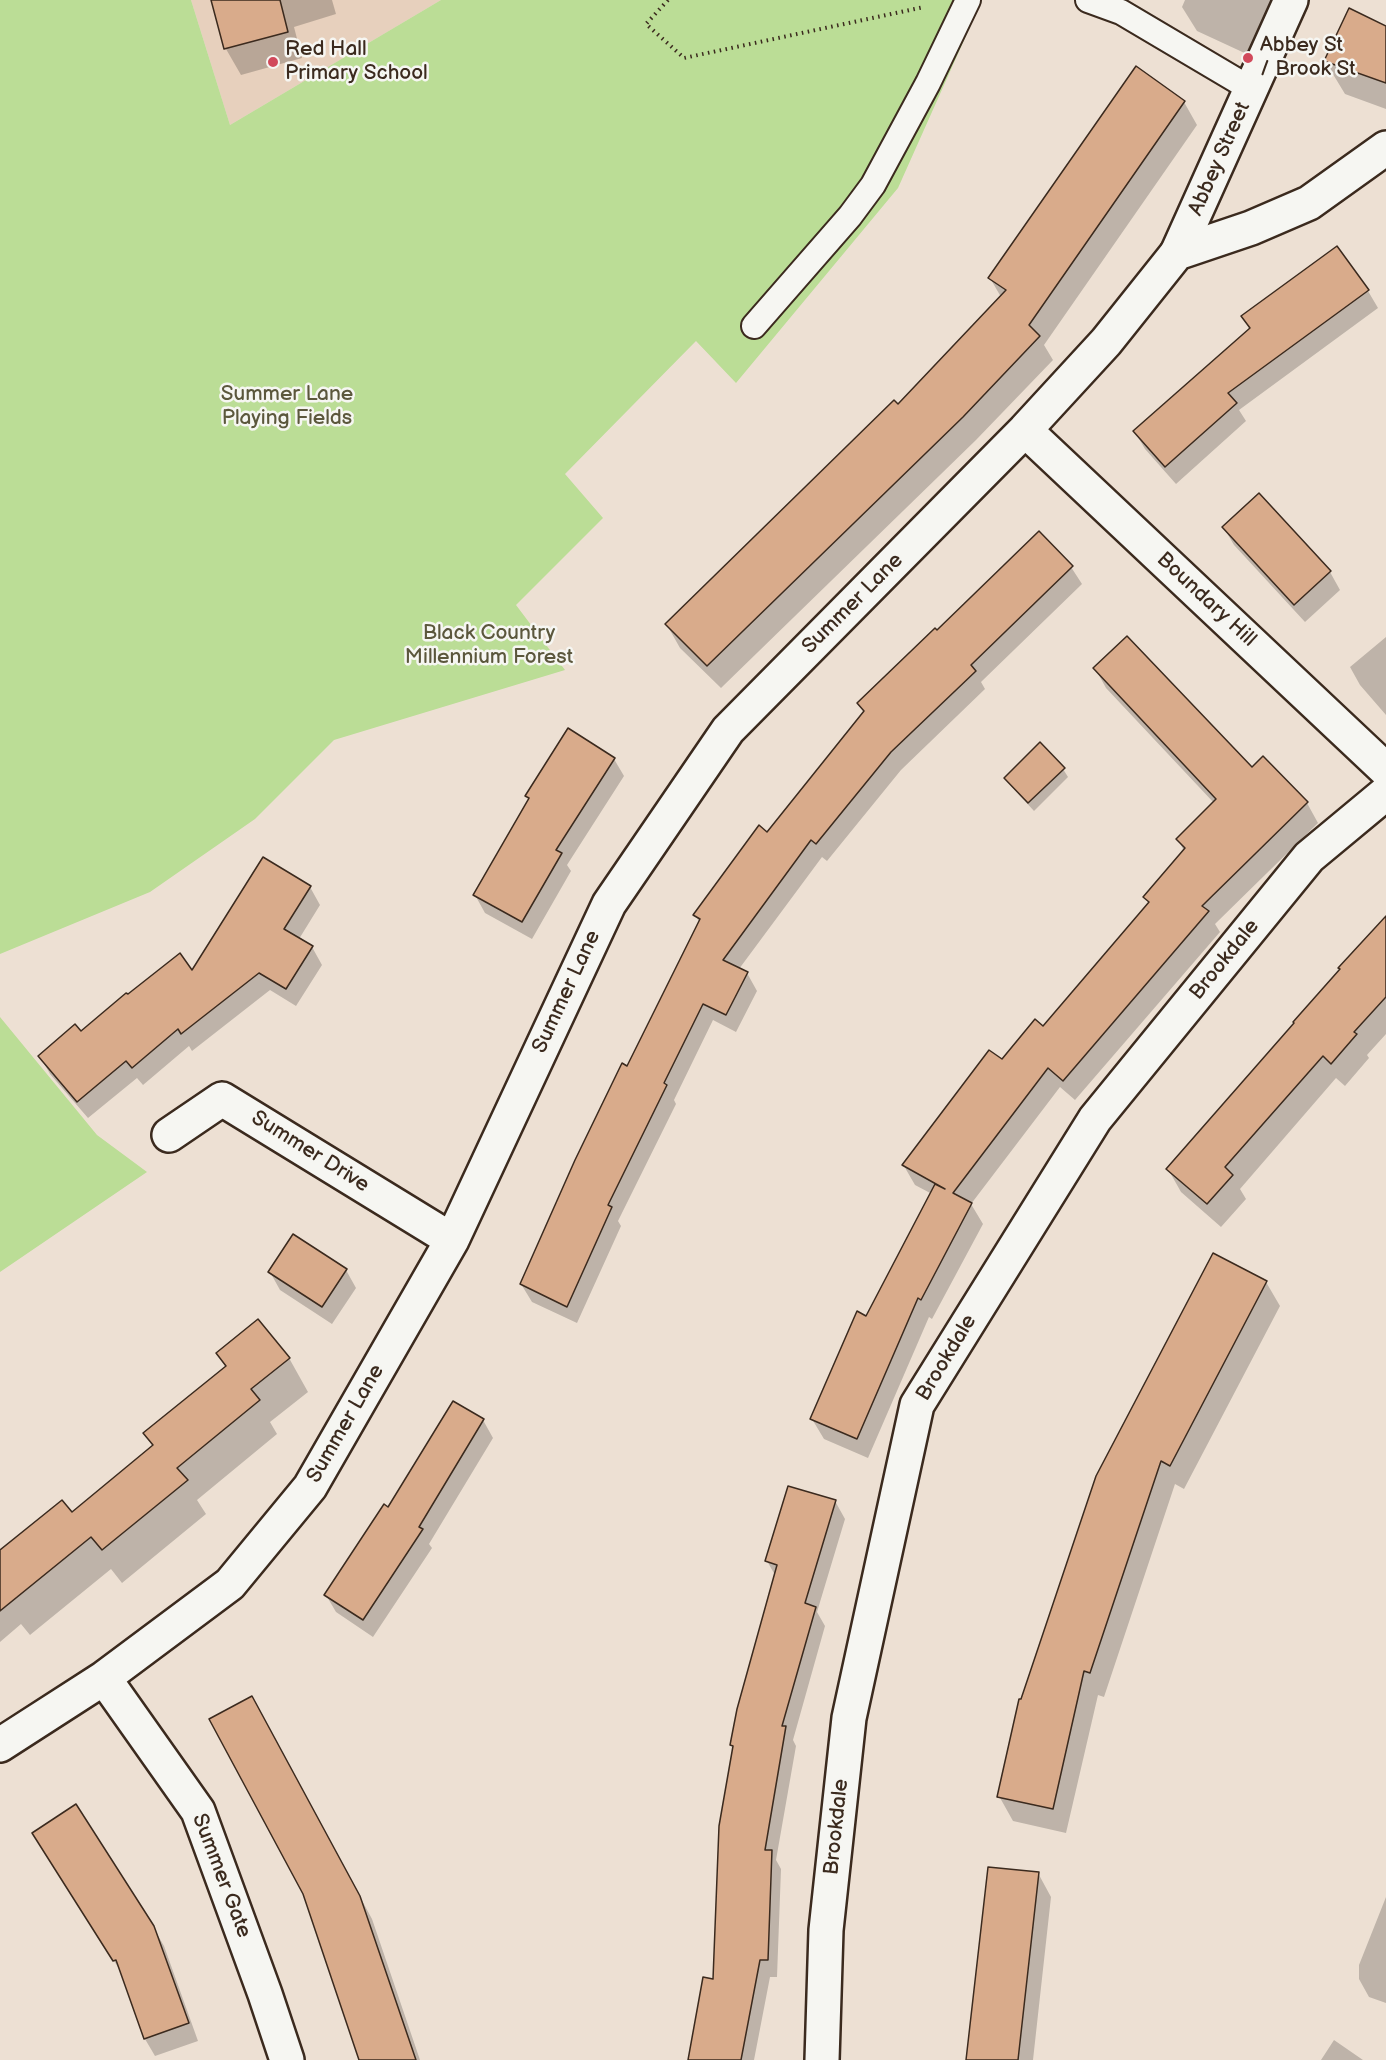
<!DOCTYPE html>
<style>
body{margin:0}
canvas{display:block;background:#ede0d3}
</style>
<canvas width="1386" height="2060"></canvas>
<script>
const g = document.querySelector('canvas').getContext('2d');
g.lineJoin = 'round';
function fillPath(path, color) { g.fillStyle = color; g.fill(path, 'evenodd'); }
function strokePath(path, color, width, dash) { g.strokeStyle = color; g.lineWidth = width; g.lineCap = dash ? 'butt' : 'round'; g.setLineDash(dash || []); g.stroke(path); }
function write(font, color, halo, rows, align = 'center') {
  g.font = font + ' "Balsamiq Sans",sans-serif'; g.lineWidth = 5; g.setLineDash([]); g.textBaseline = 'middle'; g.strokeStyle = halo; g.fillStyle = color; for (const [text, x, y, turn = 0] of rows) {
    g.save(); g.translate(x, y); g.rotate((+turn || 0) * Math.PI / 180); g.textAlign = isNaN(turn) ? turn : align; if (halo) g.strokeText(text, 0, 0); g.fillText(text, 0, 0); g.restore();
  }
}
fillPath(new Path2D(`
 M 191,0 L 441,0 L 230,125 Z`), '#e7d0bd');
fillPath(new Path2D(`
 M 0,0 L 191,0 L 230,125 L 441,0 L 982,0 L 898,188 L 736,383 L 696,341 L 565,474 L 603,518 L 516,605 L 565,670 L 334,740 L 255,819 L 150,892 L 0,954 Z
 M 0,1017 L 97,1135 L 147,1172 L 0,1272 Z`), '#bbdd96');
fillPath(new Path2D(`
 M 212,0 L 332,0 L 336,14 L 294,27 L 302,58 L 241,75 L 226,49 Z
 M 1185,0 L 1275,0 L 1251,56 L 1197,31 L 1182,7 Z
 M 1386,28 L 1386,109 L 1345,94 L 1325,61 Z
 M 1184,102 L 1197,125 L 1044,345 L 1053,360 L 976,440 L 721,688 L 680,648 L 667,625 L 898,406 L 1001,297 L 990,278 Z
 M 1368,291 L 1378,308 L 1239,410 L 1246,421 L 1176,484 L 1145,449 L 1135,432 L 1250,330 L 1243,317 Z
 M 1224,528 L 1330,572 L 1340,590 L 1305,622 L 1234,545 Z
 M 1071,567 L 1082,584 L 981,682 L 985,689 L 901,770 L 827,861 L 822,857 L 739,969 L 747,973 L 757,991 L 736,1032 L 713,1020 L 674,1100 L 676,1104 L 618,1221 L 621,1226 L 577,1323 L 532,1302 L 521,1284 L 700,923 L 695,915 L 767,834 L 864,713 L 859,703 L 937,632 Z
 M 1386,637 L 1386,715 L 1360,685 L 1350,667 Z
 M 1095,668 L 1307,803 L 1318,823 L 1215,924 L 1220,932 L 1075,1100 L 1060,1087 L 971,1204 L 983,1224 L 932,1319 L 929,1317 L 868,1458 L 824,1439 L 812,1419 L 932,1194 L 915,1185 L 904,1166 L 1002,1061 L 1043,1028 L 1149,904 L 1145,897 L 1184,851 L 1178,839 L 1214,803 L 1106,688 Z
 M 614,759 L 624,776 L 567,865 L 571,871 L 532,939 L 485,913 L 475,895 L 529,800 L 527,796 Z
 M 1063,769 L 1068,777 L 1034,811 L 1011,786 L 1006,778 Z
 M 310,887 L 320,905 L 299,939 L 312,947 L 322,965 L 296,1006 L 270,990 L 192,1051 L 189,1046 L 143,1085 L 137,1078 L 88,1118 L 50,1074 L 40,1056 L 192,972 Z
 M 1386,919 L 1386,1034 L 1367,1055 L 1369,1058 L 1345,1086 L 1336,1078 L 1240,1189 L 1246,1199 L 1221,1227 L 1181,1192 L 1168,1169 Z
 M 346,1270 L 356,1288 L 332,1324 L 280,1290 L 270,1272 Z
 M 1266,1282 L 1280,1306 L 1184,1489 L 1175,1484 L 1104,1697 L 1098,1695 L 1066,1833 L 1013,1821 L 999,1796 L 1097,1477 Z
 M 218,1354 L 289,1358 L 308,1392 L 270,1422 L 277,1434 L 197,1500 L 206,1514 L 122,1583 L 111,1569 L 30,1635 L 21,1624 L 0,1642 L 0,1552 L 72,1514 L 153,1447 L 145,1434 L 226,1368 Z
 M 483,1420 L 493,1438 L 429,1544 L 432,1548 L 373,1637 L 336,1612 L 326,1595 L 388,1509 Z
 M 835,1501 L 845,1519 L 817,1612 L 825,1626 L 793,1740 L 796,1746 L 776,1860 L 781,1869 L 777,1977 L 770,1977 L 754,2060 L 690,2060 L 715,1981 L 734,1748 L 732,1745 L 775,1575 L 767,1561 Z
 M 264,1719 L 372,1919 L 420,2060 L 361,2060 Z
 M 44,1851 L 153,1927 L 164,1946 L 198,2041 L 155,2056 L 145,2039 L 123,1975 Z
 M 1038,1873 L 1051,1897 L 1033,2060 L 968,2060 Z
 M 1386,1897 L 1386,2003 L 1369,1997 L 1359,1979 L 1359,1965 Z
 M 1334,2040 L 1363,2060 L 1321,2060 Z`), '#0003');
const building = new Path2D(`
 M 211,0 L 280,0 L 288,32 L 224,49 Z
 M 1349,8 L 1386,26 L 1386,83 L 1324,61 Z
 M 1136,66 L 1185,101 L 1029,325 L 1040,336 L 963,417 L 707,666 L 665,624 L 894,400 L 898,404 L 1006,290 L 988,278 Z
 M 1337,246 L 1369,290 L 1228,393 L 1237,403 L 1165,467 L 1133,431 L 1250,328 L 1241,316 Z
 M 1259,493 L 1331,571 L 1294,605 L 1222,527 Z
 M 1039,531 L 1073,566 L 971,665 L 976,671 L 891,752 L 816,844 L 811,840 L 723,960 L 748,972 L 726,1015 L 703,1004 L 664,1083 L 667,1085 L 608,1205 L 612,1207 L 567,1307 L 520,1284 L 575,1160 L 622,1063 L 627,1066 L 700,919 L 693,915 L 759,825 L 767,832 L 864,711 L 857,703 L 935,628 L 937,630 Z
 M 1127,636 L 1252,767 L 1263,756 L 1308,802 L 1202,906 L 1209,911 L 1063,1081 L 1048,1068 L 953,1193 L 972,1203 L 921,1300 L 918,1298 L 857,1439 L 810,1419 L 857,1311 L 866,1316 L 935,1184 L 945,1189 L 902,1165 L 989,1050 L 1002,1059 L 1035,1019 L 1043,1026 L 1149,902 L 1143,897 L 1185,848 L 1176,839 L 1216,799 L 1093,668 Z
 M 568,728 L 615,758 L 556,850 L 562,853 L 522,922 L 473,895 L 529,798 L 525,796 Z
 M 1040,742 L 1065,768 L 1028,803 L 1004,778 Z
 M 263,857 L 311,886 L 284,929 L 313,946 L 286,989 L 259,973 L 181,1034 L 178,1029 L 132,1068 L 126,1061 L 77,1102 L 38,1056 L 75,1024 L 81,1031 L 126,993 L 128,994 L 180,953 L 192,970 Z
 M 1386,916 L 1386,997 L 1354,1032 L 1357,1034 L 1331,1064 L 1323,1056 L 1225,1167 L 1233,1175 L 1207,1204 L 1166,1169 L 1294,1023 L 1293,1022 L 1340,969 L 1338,968 Z
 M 293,1234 L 347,1269 L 322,1307 L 268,1272 Z
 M 1213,1253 L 1267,1281 L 1170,1466 L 1161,1461 L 1090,1673 L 1084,1671 L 1053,1809 L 997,1797 L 1019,1699 L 1021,1699 L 1096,1476 Z
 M 258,1319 L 290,1358 L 251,1389 L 260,1400 L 177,1468 L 188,1480 L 102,1550 L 91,1537 L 0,1611 L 0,1550 L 62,1500 L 72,1512 L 153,1445 L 143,1433 L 226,1366 L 216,1353 Z
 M 453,1401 L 484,1419 L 419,1527 L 423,1529 L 363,1620 L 324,1595 L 384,1504 L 388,1507 Z
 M 788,1486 L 836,1500 L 805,1603 L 816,1607 L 782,1726 L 786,1726 L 765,1850 L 772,1850 L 768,1960 L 760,1960 L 741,2060 L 688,2060 L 703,1977 L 713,1979 L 719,1826 L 733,1746 L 730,1745 L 737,1709 L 777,1565 L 765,1561 Z
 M 252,1696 L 360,1896 L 416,2060 L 359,2060 L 303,1894 L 209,1719 Z
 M 76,1804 L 154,1926 L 189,2023 L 144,2039 L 116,1960 L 113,1961 L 32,1833 Z
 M 988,1867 L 1039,1872 L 1018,2060 L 966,2060 Z`);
fillPath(building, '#d9ab8b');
strokePath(building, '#3b2a1e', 1.5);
const lane = new Path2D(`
 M 1088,0 L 1121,12 L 1251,89
 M 754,326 L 850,216 L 873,185 L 928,83 L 968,0`);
const street = new Path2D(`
 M 1025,430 L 1386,770
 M 169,1135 L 222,1099 L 452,1240
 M 104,1678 L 198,1811 L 265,1994 L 287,2060
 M 0,1745 L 104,1678 L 230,1584 L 310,1487 L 452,1240 L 609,904 L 728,730 L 1025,430 L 1106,342 L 1177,253 L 1251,228 L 1309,203 L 1386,148
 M 822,2060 L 826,1930 L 849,1718 L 917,1405 L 1095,1119 L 1309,857 L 1386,793`);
const secondary = new Path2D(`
 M 1177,253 L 1291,0`);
strokePath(lane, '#3b2a1e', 28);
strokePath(street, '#3b2a1e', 38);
strokePath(secondary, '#3b2a1e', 38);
strokePath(new Path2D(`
 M 668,0 L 646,24 L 684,58 L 924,7`), '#3b2a1e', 4, [1.5, 4.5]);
strokePath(lane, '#f6f6f2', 24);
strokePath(street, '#f6f6f2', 33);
strokePath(secondary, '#f6f6f2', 33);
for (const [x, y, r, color] of [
 [1248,58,6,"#d1495b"],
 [273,62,6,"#d1495b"]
]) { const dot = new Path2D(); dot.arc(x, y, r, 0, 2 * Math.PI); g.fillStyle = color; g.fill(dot); strokePath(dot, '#f6f6f2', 2); }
write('21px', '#3b2a1e', '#f6f6f2', [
 ["Abbey St",1260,46],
 ["/ Brook St",1260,70],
 ["Red Hall",285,50],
 ["Primary School",285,74]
], 'left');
write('21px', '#3b2a1e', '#f6f6f2', [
 ["Abbey Street",1220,159,-66],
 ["Boundary Hill",1206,600,43],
 ["Summer Lane",853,604,-45],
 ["Brookdale",1225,960,-51],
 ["Summer Lane",567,992,-65],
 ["Summer Drive",310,1152,32],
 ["Brookdale",947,1358,-59],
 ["Summer Lane",346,1424,-60],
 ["Brookdale",837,1827,-84],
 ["Summer Gate",221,1876,69]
]);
write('21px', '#5b573c', '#f6f6f2', [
 ["Summer Lane",287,395],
 ["Playing Fields",287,419],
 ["Black Country",489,634],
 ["Millennium Forest",489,658]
]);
</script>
